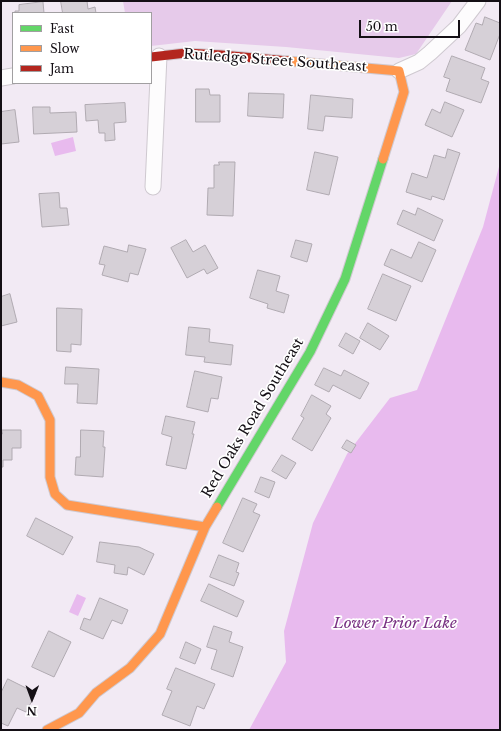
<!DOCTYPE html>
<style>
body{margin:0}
#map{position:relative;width:501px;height:731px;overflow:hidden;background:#f2eaf4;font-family:"Libre Baskerville",serif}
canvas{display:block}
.frame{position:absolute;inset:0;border:2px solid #140f15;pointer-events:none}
.legend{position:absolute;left:12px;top:12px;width:140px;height:72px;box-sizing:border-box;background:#fff;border:1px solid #a19fa1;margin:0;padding:5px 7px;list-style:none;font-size:12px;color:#140f15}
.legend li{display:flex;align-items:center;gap:8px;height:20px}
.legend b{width:20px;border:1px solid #a19fa1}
.north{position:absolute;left:12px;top:679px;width:40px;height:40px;-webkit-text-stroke:3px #fff;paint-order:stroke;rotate:181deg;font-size:11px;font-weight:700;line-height:16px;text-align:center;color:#140f15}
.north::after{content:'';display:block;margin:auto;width:14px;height:18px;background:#140f15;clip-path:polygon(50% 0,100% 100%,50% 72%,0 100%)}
.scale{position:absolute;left:359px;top:20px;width:101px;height:18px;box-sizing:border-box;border:2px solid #140f15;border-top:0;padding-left:5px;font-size:12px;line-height:14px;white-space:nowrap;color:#140f15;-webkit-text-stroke:3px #fff;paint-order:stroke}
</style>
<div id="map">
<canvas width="501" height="731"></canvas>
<div class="frame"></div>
<ul class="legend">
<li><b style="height:5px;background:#63d668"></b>Fast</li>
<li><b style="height:5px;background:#ff974d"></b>Slow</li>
<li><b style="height:5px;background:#b3261e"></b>Jam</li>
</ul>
<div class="north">N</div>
<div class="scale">50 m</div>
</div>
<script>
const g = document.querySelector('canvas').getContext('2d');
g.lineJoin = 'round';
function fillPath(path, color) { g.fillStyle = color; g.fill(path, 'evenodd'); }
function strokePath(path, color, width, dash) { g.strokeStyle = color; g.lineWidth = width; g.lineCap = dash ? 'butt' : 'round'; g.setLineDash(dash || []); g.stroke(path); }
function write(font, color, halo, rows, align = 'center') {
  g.font = font + ' "Libre Baskerville",serif'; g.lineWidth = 3.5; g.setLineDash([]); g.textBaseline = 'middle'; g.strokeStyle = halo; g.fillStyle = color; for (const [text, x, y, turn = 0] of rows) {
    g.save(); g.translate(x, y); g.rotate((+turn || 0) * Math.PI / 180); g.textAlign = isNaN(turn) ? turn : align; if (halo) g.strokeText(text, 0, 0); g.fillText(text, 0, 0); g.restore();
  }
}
fillPath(new Path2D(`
 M 123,1 L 452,1 L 416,54 L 399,58 L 286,47 L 195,41 L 151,46 L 151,13 L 125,13 Z`), '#e6caea');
fillPath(new Path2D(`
 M 73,137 L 76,151 L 55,156 L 51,143 Z
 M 500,163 L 500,730 L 249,730 L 286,662 L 284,631 L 313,523 L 347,454 L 390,398 L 417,390 L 483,227 Z
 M 77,594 L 86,598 L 78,616 L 69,612 Z`), '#e8baee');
const building = new Path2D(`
 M 61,1 L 87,1 L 88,9 L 95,7 L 96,13 L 63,13 Z
 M 43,2 L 44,13 L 15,13 L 15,11 L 19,11 L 19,5 Z
 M 485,17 L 500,23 L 500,34 L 490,60 L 465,50 L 476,23 L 482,25 Z
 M 452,56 L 485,68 L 481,79 L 489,82 L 481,103 L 446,91 L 450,79 L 444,77 Z
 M 196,89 L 209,89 L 210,95 L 220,95 L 220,122 L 196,122 Z
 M 249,93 L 284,94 L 283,118 L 248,116 Z
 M 311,95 L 353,99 L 352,118 L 325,116 L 323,131 L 308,129 Z
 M 445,102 L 464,110 L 452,137 L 425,125 L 432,109 L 440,113 Z
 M 125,103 L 126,122 L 114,123 L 115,140 L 105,141 L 105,133 L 99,133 L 98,120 L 86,121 L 85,105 Z
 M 33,107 L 50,107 L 50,113 L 76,112 L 77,132 L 34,134 Z
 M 15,110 L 19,142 L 1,144 L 1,112 Z
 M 448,149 L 460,153 L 444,200 L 432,196 L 431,200 L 406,192 L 412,173 L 427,178 L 434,155 L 445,158 Z
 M 315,152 L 338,157 L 329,195 L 307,190 Z
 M 219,162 L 235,162 L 233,216 L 207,215 L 208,188 L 214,188 L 214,165 L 219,165 Z
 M 59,193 L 60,208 L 67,208 L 69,225 L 42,227 L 39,194 Z
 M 418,208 L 443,220 L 434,241 L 397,224 L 403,210 L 415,215 Z
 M 186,240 L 193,252 L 205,245 L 218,268 L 207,274 L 204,269 L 187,278 L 171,248 Z
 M 296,240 L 312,244 L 307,262 L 291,257 Z
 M 419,242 L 436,250 L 422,282 L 384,265 L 391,249 L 411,258 Z
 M 129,245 L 146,249 L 138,275 L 130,273 L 128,282 L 102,275 L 105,265 L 99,264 L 104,246 L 127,252 Z
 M 258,270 L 280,276 L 276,291 L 289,295 L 284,313 L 267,308 L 268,304 L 250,298 Z
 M 383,274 L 411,286 L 396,321 L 368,309 Z
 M 10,294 L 17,322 L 1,326 L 1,297 Z
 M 57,308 L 82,309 L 81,345 L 71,344 L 71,352 L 57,351 Z
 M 368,323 L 389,336 L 380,350 L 360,338 Z
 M 189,327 L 210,329 L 209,342 L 233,345 L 231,365 L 204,362 L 205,357 L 186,355 Z
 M 346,333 L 360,341 L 353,354 L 339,346 Z
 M 66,367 L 99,369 L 97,404 L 77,403 L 78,384 L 65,384 Z
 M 324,368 L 341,376 L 344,370 L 369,383 L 360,399 L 333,385 L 329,392 L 315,385 Z
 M 195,371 L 222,377 L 218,399 L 211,398 L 208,412 L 187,407 Z
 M 312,395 L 331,406 L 326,414 L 331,418 L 312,451 L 292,439 L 304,418 L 301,416 Z
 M 166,416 L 195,422 L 192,434 L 194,434 L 186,469 L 166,465 L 172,437 L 162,434 Z
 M 2,430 L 21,430 L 21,448 L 12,448 L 12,460 L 3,460 L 3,467 L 1,467 L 1,434 L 2,434 Z
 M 81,430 L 104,431 L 103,447 L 105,447 L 103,477 L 75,475 L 76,457 L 80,457 Z
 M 347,440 L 356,445 L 351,453 L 342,448 Z
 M 282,455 L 296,463 L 286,479 L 272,471 Z
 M 261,477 L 275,482 L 269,498 L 255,492 Z
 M 243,498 L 257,504 L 253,512 L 260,515 L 243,552 L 223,543 Z
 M 36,518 L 73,537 L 63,555 L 27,536 Z
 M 100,542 L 139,547 L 154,554 L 144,575 L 128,567 L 127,575 L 114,573 L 115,565 L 97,562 Z
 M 219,555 L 239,563 L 236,572 L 239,573 L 234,586 L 210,577 Z
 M 209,584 L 244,601 L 237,617 L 201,601 Z
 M 100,598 L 128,610 L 122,624 L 112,620 L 103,639 L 80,629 L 84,618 L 90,620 Z
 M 214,626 L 232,632 L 229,642 L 243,647 L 233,677 L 211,669 L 217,650 L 207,647 Z
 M 49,631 L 71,642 L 54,677 L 32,667 Z
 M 186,642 L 201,649 L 195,664 L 180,658 Z
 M 176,668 L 215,684 L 204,709 L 197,706 L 190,726 L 162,715 L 172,691 L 167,689 Z
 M 8,679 L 36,693 L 26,712 L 17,708 L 8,726 L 1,723 L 1,693 Z`);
fillPath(building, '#d6d0d7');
strokePath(building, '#b0aab1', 1);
const street = new Path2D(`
 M 399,71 L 419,62 L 430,53 L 459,26 L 478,1
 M 1,78 L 13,76
 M 153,187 L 159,56`);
const fast = new Path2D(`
 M 217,507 L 310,352 L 345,279 L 383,159`);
const slow = new Path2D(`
 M 288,61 L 399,71 L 404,92 L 383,159
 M 1,382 L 18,385 L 38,396 L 50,420 L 50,477 L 55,494 L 67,505 L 205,527
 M 47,730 L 79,713 L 96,693 L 130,668 L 160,634 L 205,527 L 217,507`);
const jam = new Path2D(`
 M 151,57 L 186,53 L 221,55 L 288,61`);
strokePath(street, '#cfc9d0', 17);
strokePath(fast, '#cfc9d0', 11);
strokePath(slow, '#cfc9d0', 11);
strokePath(jam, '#cfc9d0', 11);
strokePath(street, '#fdfcfd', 15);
strokePath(fast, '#63d668', 9);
strokePath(slow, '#ff974d', 9);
strokePath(jam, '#b3261e', 9);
write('14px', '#140f15', '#fff', [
 ["Rutledge Street Southeast",275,61,4],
 ["Red Oaks Road Southeast",253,418,-59]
]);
write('italic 15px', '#783082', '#fff', [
 ["Lower Prior Lake",395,624]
]);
</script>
